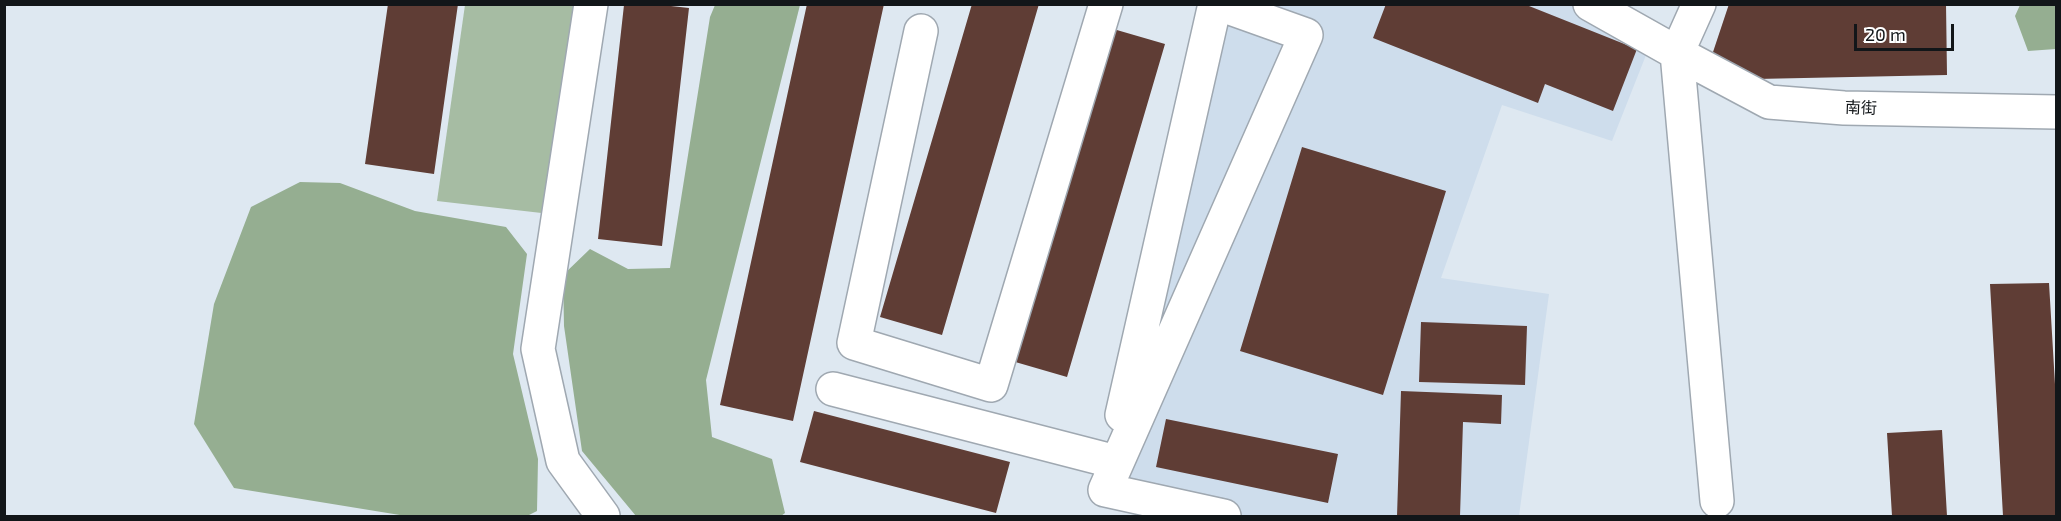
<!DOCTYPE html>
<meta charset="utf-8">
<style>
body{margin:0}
#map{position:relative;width:2061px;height:521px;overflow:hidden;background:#dee8f1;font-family:"Exo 2",sans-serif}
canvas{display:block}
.frame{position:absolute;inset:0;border:6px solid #121619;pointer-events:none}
.scale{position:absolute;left:1854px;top:24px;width:100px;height:27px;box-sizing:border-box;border:3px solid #121619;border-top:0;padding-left:8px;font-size:18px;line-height:21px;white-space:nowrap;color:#121619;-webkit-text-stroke:4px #fff;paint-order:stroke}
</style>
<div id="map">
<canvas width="2061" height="521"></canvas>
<div class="frame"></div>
<div class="scale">20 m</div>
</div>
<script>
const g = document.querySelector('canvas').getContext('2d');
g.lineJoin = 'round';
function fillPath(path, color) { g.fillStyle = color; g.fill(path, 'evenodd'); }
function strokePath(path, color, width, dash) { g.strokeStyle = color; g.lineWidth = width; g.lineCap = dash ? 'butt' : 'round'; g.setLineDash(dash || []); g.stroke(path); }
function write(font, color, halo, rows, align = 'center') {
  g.font = font + ' "Exo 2","Noto Sans SC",sans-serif'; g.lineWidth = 6; g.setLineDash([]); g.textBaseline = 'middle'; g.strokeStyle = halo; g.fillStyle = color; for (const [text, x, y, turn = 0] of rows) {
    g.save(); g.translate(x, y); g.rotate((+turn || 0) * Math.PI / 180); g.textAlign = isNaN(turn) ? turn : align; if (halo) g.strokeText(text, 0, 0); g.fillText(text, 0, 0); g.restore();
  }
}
fillPath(new Path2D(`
 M 1215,5 L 1590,5 L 1652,40 L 1612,141 L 1502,105 L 1441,278 L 1549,294 L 1519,516 L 1224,516 L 1105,490 Z`), '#ceddec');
fillPath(new Path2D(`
 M 465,5 L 591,5 L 559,215 L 437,201 Z`), '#a6bca3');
fillPath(new Path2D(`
 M 715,5 L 800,5 L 706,380 L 712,437 L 772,459 L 785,513 L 781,516 L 636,516 L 582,451 L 564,326 L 563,275 L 590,249 L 628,269 L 670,268 L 710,17 Z
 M 2020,5 L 2056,5 L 2056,49 L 2028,51 L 2015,16 Z
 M 300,182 L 340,183 L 415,211 L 506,227 L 527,254 L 513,354 L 538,459 L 537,511 L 527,516 L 406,516 L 234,488 L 194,424 L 214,304 L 251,207 Z`), '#95ae91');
fillPath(new Path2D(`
 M 388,4 L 458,4 L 434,174 L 365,164 Z
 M 807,4 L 884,4 L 793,421 L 720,405 Z
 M 972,4 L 1039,4 L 942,335 L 880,317 Z
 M 1386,4 L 1524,4 L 1637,49 L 1613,111 L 1545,84 L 1538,103 L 1373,38 Z
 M 1729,4 L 1946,4 L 1947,75 L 1756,79 L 1711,58 Z
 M 624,5 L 662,5 L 689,8 L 662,246 L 598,239 Z
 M 1103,26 L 1165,44 L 1067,377 L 1005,359 Z
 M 1302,147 L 1446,191 L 1383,395 L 1240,351 Z
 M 2049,283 L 2056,401 L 2056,516 L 2003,516 L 1990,284 Z
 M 1421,322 L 1527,326 L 1525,385 L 1419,382 Z
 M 1401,391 L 1502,395 L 1501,424 L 1463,422 L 1460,516 L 1397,516 Z
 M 814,411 L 1010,462 L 996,513 L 800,462 Z
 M 1166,419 L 1338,454 L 1328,503 L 1156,467 Z
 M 1942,430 L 1947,516 L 1892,516 L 1887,433 Z`), '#5f3d35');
const minor = new Path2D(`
 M 591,4 L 538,349 L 563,461 L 603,516
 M 1219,4 L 1306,35 L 1105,490 L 1224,516
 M 1590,4 L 1677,53 L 1699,4
 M 921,31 L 854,343 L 991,385 L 1106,4
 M 1677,53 L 1717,501
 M 1677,53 L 1769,102 L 1844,108 L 2056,112
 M 833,389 L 1112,461
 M 1122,415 L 1215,4`);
strokePath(minor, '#9fa8b1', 36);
strokePath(minor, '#fff', 33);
write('16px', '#121619', '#fff', [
 ["南街",1861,108,2]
]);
</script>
